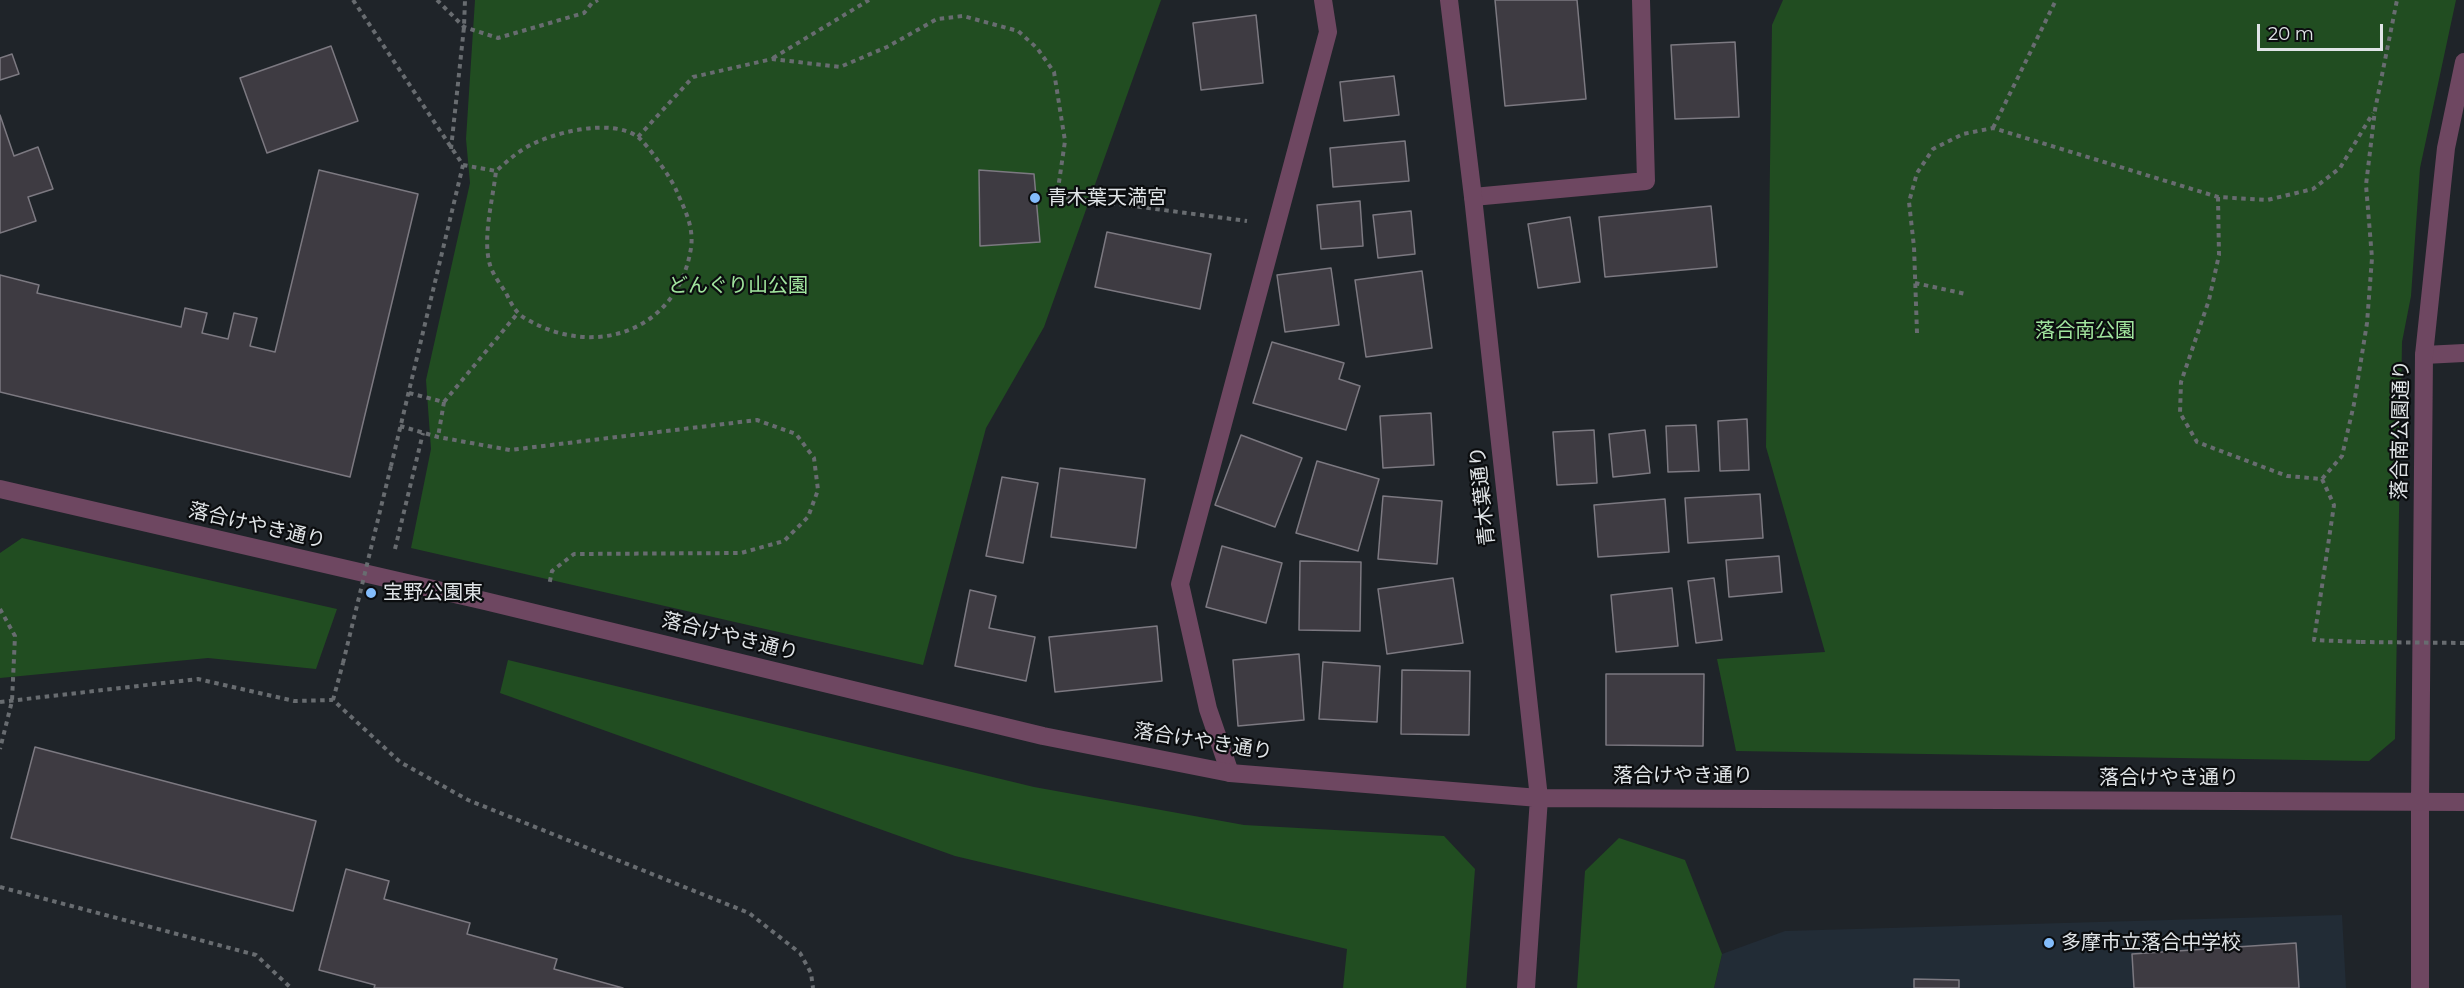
<!DOCTYPE html>
<meta charset="utf-8">
<style>
body{margin:0}
#map{position:relative;width:2464px;height:988px;overflow:hidden;background:#1f2429;font-family:Montserrat,sans-serif}
canvas{display:block}
.scale{position:absolute;left:2257px;top:24px;width:126px;height:27px;box-sizing:border-box;border:3px solid #e0e4e7;border-top:0;padding-left:8px;font-size:18px;line-height:21px;white-space:nowrap;color:#e0e4e7;-webkit-text-stroke:4px #0b0d0f;paint-order:stroke}
</style>
<div id="map">
<canvas width="2464" height="988"></canvas>
<div class="scale">20 m</div>
</div>
<script>
const g = document.querySelector('canvas').getContext('2d');
g.lineJoin = 'round';
function fillPath(path, color) { g.fillStyle = color; g.fill(path, 'evenodd'); }
function strokePath(path, color, width, dash) { g.strokeStyle = color; g.lineWidth = width; g.lineCap = dash ? 'butt' : 'round'; g.setLineDash(dash || []); g.stroke(path); }
function write(font, color, halo, rows, align = 'center') {
  g.font = font + ' Montserrat,"Noto Sans JP",sans-serif'; g.lineWidth = 4.5; g.setLineDash([]); g.textBaseline = 'middle'; g.strokeStyle = halo; g.fillStyle = color; for (const [text, x, y, turn = 0] of rows) {
    g.save(); g.translate(x, y); g.rotate((+turn || 0) * Math.PI / 180); g.textAlign = isNaN(turn) ? turn : align; if (halo) g.strokeText(text, 0, 0); g.fillText(text, 0, 0); g.restore();
  }
}
fillPath(new Path2D(`
 M 2342,915 L 2346,988 L 1714,988 L 1722,954 L 1785,931 Z`), '#222c36');
fillPath(new Path2D(`
 M 475,0 L 1161,0 L 1044,327 L 986,428 L 923,665 L 411,548 L 431,449 L 426,380 L 470,183 L 466,139 Z
 M 1783,0 L 2456,0 L 2420,168 L 2411,296 L 2402,342 L 2395,739 L 2369,761 L 1736,751 L 1717,659 L 1825,652 L 1766,447 L 1772,25 Z
 M 22,538 L 337,609 L 316,669 L 208,658 L 0,678 L 0,553 Z
 M 508,660 L 1034,787 L 1244,825 L 1444,836 L 1475,869 L 1466,988 L 1343,988 L 1347,949 L 955,856 L 500,693 Z
 M 1619,838 L 1685,860 L 1722,954 L 1714,988 L 1577,988 L 1585,871 Z`), '#214d21');
const building = new Path2D(`
 M 1495,0 L 1577,0 L 1586,99 L 1505,106 Z
 M 1256,15 L 1263,83 L 1201,90 L 1193,23 Z
 M 1735,42 L 1739,117 L 1675,119 L 1671,45 Z
 M 331,46 L 358,121 L 267,153 L 240,78 Z
 M 12,54 L 19,74 L 0,80 L 0,58 Z
 M 1394,76 L 1399,115 L 1344,121 L 1340,82 Z
 M 0,115 L 14,156 L 38,147 L 53,189 L 28,197 L 36,221 L 0,233 Z
 M 1405,141 L 1409,181 L 1333,187 L 1330,148 Z
 M 319,170 L 418,194 L 350,477 L 0,392 L 0,275 L 39,285 L 37,293 L 181,327 L 185,308 L 207,313 L 202,333 L 228,339 L 234,313 L 257,318 L 250,346 L 275,352 Z
 M 979,170 L 1034,174 L 1040,242 L 980,246 Z
 M 1360,201 L 1363,246 L 1321,249 L 1317,205 Z
 M 1711,206 L 1717,267 L 1605,277 L 1599,217 Z
 M 1411,211 L 1415,254 L 1378,258 L 1373,215 Z
 M 1570,217 L 1580,282 L 1538,288 L 1528,224 Z
 M 1107,232 L 1211,254 L 1200,309 L 1095,287 Z
 M 1331,268 L 1339,325 L 1285,332 L 1277,275 Z
 M 1422,271 L 1432,348 L 1366,357 L 1355,280 Z
 M 1272,342 L 1344,363 L 1339,379 L 1360,386 L 1346,430 L 1253,403 Z
 M 1431,413 L 1434,465 L 1383,468 L 1380,416 Z
 M 1747,419 L 1749,470 L 1720,471 L 1718,421 Z
 M 1696,425 L 1699,471 L 1668,472 L 1666,426 Z
 M 1594,430 L 1597,483 L 1557,485 L 1553,432 Z
 M 1645,430 L 1650,473 L 1613,477 L 1609,434 Z
 M 1241,435 L 1302,458 L 1275,527 L 1215,505 Z
 M 1317,461 L 1379,479 L 1358,551 L 1296,533 Z
 M 1060,468 L 1145,479 L 1136,548 L 1051,537 Z
 M 1002,477 L 1038,483 L 1023,563 L 986,556 Z
 M 1760,494 L 1763,538 L 1688,543 L 1685,498 Z
 M 1383,496 L 1442,501 L 1437,564 L 1378,559 Z
 M 1665,499 L 1669,552 L 1598,557 L 1594,505 Z
 M 1222,546 L 1282,563 L 1266,623 L 1206,607 Z
 M 1779,556 L 1782,592 L 1729,597 L 1726,560 Z
 M 1300,561 L 1361,562 L 1360,631 L 1299,630 Z
 M 1453,578 L 1463,643 L 1387,654 L 1378,589 Z
 M 1714,578 L 1722,640 L 1696,643 L 1688,581 Z
 M 1672,588 L 1678,646 L 1616,652 L 1611,595 Z
 M 970,590 L 996,596 L 989,628 L 1035,637 L 1026,681 L 955,666 Z
 M 1157,626 L 1162,681 L 1055,692 L 1049,637 Z
 M 1299,654 L 1304,720 L 1238,726 L 1233,660 Z
 M 1323,662 L 1380,666 L 1377,722 L 1319,719 Z
 M 1402,670 L 1470,671 L 1469,735 L 1401,734 Z
 M 1606,674 L 1704,674 L 1703,746 L 1606,745 Z
 M 35,747 L 316,821 L 293,911 L 11,838 Z
 M 346,869 L 389,881 L 384,899 L 470,923 L 467,934 L 557,959 L 554,969 L 623,988 L 374,988 L 375,985 L 319,970 Z
 M 2296,943 L 2299,988 L 2134,988 L 2132,954 Z
 M 1914,979 L 1959,980 L 1959,988 L 1914,988 Z`);
fillPath(building, '#3e3b42');
strokePath(building, '#7c7981', 1.5);
strokePath(new Path2D(`
 M 353,0 L 463,165 L 391,466
 M 437,0 L 464,27 L 498,38 L 584,13 L 592,3 L 598,0
 M 773,58 L 869,0
 M 1993,128 L 2056,0
 M 638,137 L 693,77 L 772,59 L 840,67 L 887,47 L 937,19 L 963,16 L 1018,31 L 1037,48 L 1054,72 L 1065,141 L 1057,196 L 1247,221
 M 451,149 L 464,27 L 465,0
 M 463,165 L 496,171 C 505,163 514,155 525,148 C 550,133 611,117 638,137 C 648,145 672,179 677,192 C 685,210 694,227 691,248 C 678,330 597,359 528,320 C 516,314 512,305 506,293 C 501,285 493,275 490,265 C 482,238 493,199 496,171
 M 2218,197 L 2219,255 L 2209,300 L 2181,382 L 2180,413 L 2197,442 L 2287,476 L 2322,479 L 2342,456 L 2354,404 L 2367,323 L 2372,258 L 2366,185 L 2375,110 L 2397,0
 M 1915,283 L 1966,294
 M 1917,333 L 1914,247 L 1909,202 L 1917,173 L 1933,149 L 1963,134 L 1993,128 L 2218,197 L 2267,200 L 2313,189 L 2340,168 L 2373,113
 M 409,393 L 444,402 L 438,437
 M 444,402 L 517,314
 M 400,426 L 438,437 L 510,450 L 757,420 L 796,434 L 814,458 L 818,490 L 808,517 L 784,541 L 741,553 L 574,554 L 552,571 L 549,586
 M 2322,479 L 2334,505 L 2314,640 L 2361,642
 M 395,549 L 423,433
 M 0,609 L 15,636 L 12,701 L 0,749
 M 333,700 L 343,663
 M 0,702 L 198,679 L 294,701 L 333,700 L 400,762 L 468,800 L 749,913 L 800,953 L 811,973 L 813,988
 M 0,887 L 256,955 L 291,988`), '#686c70', 4, [4.5, 4.5]);
strokePath(new Path2D(`
 M 2424,355 L 2464,353`), '#6e4761', 18);
strokePath(new Path2D(`
 M 1473,197 L 1646,181 L 1641,0
 M 1230,773 L 1208,709 L 1180,584 L 1328,32 L 1323,0
 M 2420,802 L 2420,988`), '#6e4761', 18);
strokePath(new Path2D(`
 M 1449,0 L 1473,197 L 1539,798 L 1526,988
 M 0,489 L 485,601 L 1043,736 L 1230,773 L 1539,798 L 2464,802
 M 2420,802 L 2424,355 L 2446,148 L 2464,62`), '#6e4761', 18);
strokePath(new Path2D(`
 M 2361,642 L 2464,643
 M 343,663 L 391,466`), '#686c70', 4, [4.5, 4.5]);
for (const [x, y, r, color] of [
 [1035,198,6,"#83bcfb"],
 [371,593,6,"#83bcfb"],
 [2049,943,6,"#83bcfb"]
]) { const dot = new Path2D(); dot.arc(x, y, r, 0, 2 * Math.PI); g.fillStyle = color; g.fill(dot); strokePath(dot, '#0b0d0f', 2); }
write('20px', '#e0e4e7', '#0b0d0f', [
 ["青木葉天満宮",1047,198],
 ["宝野公園東",383,593],
 ["多摩市立落合中学校",2061,943]
], 'left');
write('20px', '#a1e59e', '#0b0d0f', [
 ["どんぐり山公園",738,286],
 ["落合南公園",2085,331]
]);
write('20px', '#e0e4e7', '#0b0d0f', [
 ["落合南公園通り",2401,430,-89],
 ["青木葉通り",1483,496,-96],
 ["落合けやき通り",257,526,13],
 ["落合けやき通り",730,637,14],
 ["落合けやき通り",1203,742,9],
 ["落合けやき通り",1683,776],
 ["落合けやき通り",2169,778]
]);
</script>
